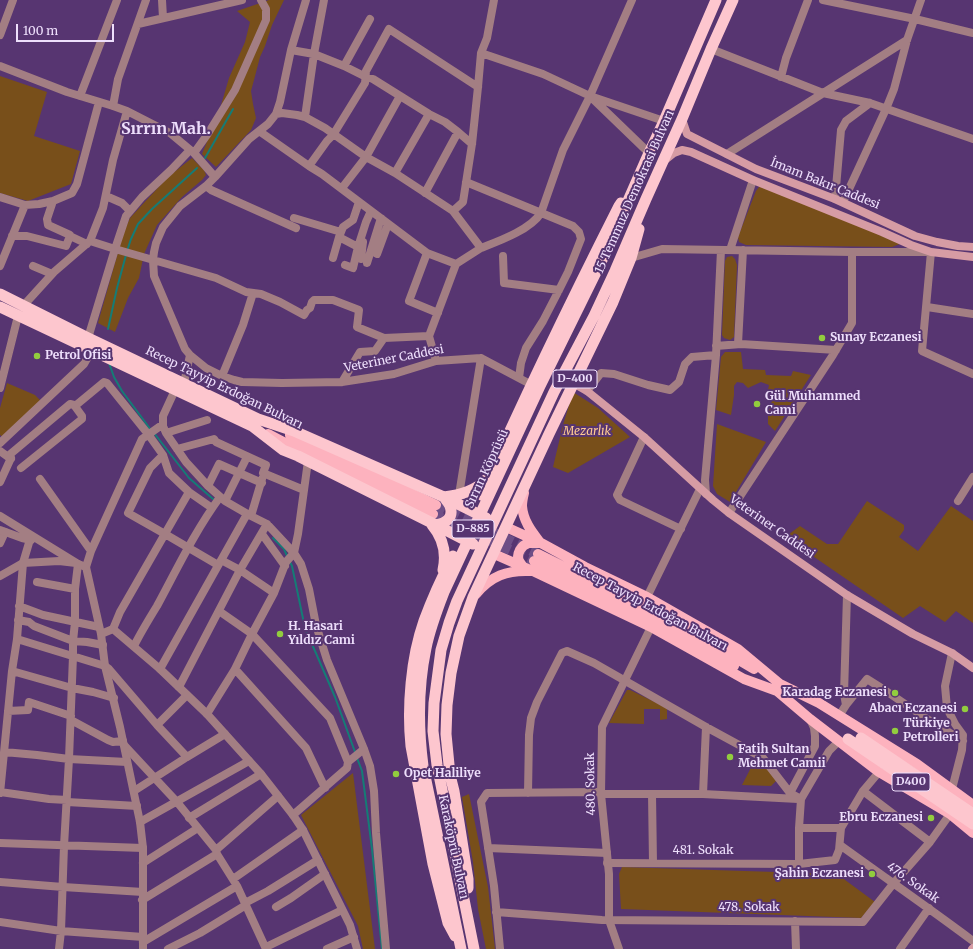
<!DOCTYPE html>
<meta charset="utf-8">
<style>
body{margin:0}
#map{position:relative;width:973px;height:949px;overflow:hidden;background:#573571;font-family:Merriweather,serif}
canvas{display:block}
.scale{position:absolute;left:16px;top:24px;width:98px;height:18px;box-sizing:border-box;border:2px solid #eedffc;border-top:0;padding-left:5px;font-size:12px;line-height:14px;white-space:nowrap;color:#eedffc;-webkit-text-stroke:3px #573571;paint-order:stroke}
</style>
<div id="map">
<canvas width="973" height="949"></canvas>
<div class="scale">100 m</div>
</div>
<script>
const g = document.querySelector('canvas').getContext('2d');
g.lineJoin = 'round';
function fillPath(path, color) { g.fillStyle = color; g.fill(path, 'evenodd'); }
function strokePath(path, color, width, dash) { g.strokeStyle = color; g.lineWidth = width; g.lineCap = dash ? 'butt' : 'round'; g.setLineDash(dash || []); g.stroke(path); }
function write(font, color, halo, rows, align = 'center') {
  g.font = font + ' Merriweather,serif'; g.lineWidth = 4; g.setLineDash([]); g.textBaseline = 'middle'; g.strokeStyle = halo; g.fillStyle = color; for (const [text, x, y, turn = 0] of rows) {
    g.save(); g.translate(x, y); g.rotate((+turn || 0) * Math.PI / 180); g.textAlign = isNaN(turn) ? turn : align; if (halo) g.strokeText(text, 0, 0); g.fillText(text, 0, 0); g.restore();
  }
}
fillPath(new Path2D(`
 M 269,0 L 284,0 L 272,25 L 265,46 L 260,57 L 254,80 L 251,91 L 253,104 L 256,118 L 251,130 L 216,167 L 202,154 L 219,112 L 229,78 L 245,42 L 250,22 L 237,11 Z
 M 0,76 L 47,92 L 34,136 L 80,151 L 71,184 L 28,201 L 0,193 Z
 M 192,158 L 204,170 L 206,175 L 202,180 L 182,197 L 157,225 L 144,254 L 139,278 L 128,298 L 115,332 L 98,323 L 124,231 L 130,218 L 141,206 L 168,177 Z
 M 765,184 L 900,244 L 892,247 L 746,245 L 739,242 L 738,237 L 756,191 L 759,187 Z
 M 732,256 L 735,259 L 737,265 L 734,337 L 730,340 L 724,338 L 722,335 L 725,261 L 727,257 Z
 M 725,352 L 741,352 L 743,369 L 765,370 L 766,375 L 791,376 L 793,371 L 811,375 L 775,431 L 768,424 L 768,414 L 773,397 L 770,395 L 771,392 L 768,390 L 769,385 L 761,382 L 748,388 L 743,383 L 737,382 L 734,386 L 734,395 L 731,415 L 716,410 L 721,357 Z
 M 7,383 L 35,395 L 41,401 L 3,437 L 0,435 L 0,408 Z
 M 573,392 L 598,408 L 630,437 L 568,473 L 553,467 L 563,425 Z
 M 717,424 L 766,442 L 730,502 L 717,494 L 713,486 Z
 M 867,501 L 904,525 L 904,530 L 899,537 L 918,551 L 951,506 L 973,521 L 973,623 L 956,611 L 945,622 L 920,606 L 903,618 L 785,537 L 800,526 L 827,544 L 838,544 Z
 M 627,690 L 630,690 L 667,708 L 667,719 L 660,720 L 660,709 L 644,709 L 644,724 L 609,723 Z
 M 756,758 L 778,773 L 777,780 L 771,786 L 742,785 Z
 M 353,773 L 375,949 L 363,949 L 358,926 L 301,815 Z
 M 469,794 L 488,887 L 495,949 L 486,949 L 478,909 L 473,862 L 462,797 Z
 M 622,867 L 837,874 L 875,902 L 861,918 L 621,909 L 619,874 Z`), '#784f1a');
strokePath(new Path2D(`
 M 205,158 L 233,109
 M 127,251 L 131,239 L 138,224 L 152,209 L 197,168
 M 108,329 L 117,288 L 126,255
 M 109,363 L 114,377 L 122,391 L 151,430
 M 154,433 L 189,478 L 213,499
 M 273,538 L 284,549 L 287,556
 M 290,562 L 292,566 L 305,628 L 335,697 L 355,752
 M 357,758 L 362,771 L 372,849 L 382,949`), '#157c76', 2);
strokePath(new Path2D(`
 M 436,505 L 538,554
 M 433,514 L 534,561`), '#6e4e86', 10, [10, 5]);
strokePath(new Path2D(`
 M 162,0 L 163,18
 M 823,0 L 915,19 L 973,33
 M 138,24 L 242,0
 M 0,35 L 13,0
 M 711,49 L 823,93 L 870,103 L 973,139
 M 291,50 L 314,54 L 344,66 L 366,77 L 373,79 L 429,114 L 445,122 L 458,132 L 472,144
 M 481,53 L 543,74 L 590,96 L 664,121
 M 0,66 L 67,92 L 113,106 L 127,111 L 170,133 L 194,153 L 215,177
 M 344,66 L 370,19
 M 781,77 L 786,58 L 808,0
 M 80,96 L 117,0
 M 592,98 L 649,153
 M 113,106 L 118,79 L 146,0
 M 276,114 L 282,113 L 297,115 L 305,117 L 325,128 L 366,157 L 395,173 L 453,211 L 481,248 L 456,264 L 429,336 L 436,361
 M 305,117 L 314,54 L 324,0
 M 259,131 L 309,166 L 322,174 L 427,253 L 456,264
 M 194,153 L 207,135 L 235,90 L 266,20 L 266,9 L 261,0
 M 727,154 L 907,40
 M 309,166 L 327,141 L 333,135 L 365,83 L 366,71 L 389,29 L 478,87
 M 395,173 L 429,114
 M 466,182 L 573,226 L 579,232 L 581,239 L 568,272 L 559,290 L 543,321 L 526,348 L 521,363 L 519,378
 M 206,186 L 211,190 L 296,228
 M 342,188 L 366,157 L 400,96
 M 425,193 L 458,132
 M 106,196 L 122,203 L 130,211
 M 0,197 L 25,205 L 39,204 L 53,201 L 72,193 L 77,184 L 99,102
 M 835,199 L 841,130 L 846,121 L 870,103
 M 53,201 L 47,219 L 48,225 L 70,235 L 70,236
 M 843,202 L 886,109 L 894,89 L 907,40 L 921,0
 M 453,211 L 463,202 L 472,144 L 478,87 L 481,53 L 487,38 L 494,0
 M 294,218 L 341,232
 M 12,236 L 27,236 L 66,246 L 70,236 L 87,244
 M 339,237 L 358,247 L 366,222 L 371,211
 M 90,241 L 115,249 L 216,278 L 246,292 L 261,294 L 280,302 L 304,315 L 307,310 L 310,308 L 312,302 L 314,300 L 333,300 L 359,310 L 357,327 L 384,338 L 429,336
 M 481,248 C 499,241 530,230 541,213 L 563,150 L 590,96 L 632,0
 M 730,250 L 753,180
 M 427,253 L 409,301 L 438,313
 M 377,254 L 388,224
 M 503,256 L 504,283 L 559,290
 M 333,258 L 339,237 L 343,227 L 353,220 L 359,202
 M 631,258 L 662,249 L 852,252 L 931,252 L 922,351 L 973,374
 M 361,259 L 363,242
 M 367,263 L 381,218
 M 345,265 L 353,268 L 358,247
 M 0,266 L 25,205
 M 33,266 L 52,274
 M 24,305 L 54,272 L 90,241 L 103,208 L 113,160 L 127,111
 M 927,307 L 973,314
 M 88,338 L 115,249 L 126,216 L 142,197 L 171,170 L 190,150
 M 738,344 L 743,250
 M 716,346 L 741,344 L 836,350
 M 190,355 L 206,368 L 222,376 L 234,380 L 242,382 L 282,383 L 342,382 L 394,374 L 436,361 L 481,358 L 532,385
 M 222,376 L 243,325 L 253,293
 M 342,382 L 360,352 L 375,351 L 384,338
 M 184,383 L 190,355 L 185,349 L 154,276 L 153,260 L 154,252 L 156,243 L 163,227 L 180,206 L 206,186 L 215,177 L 249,139 L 268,124 L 276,114 L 280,102 L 291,50 L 306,0
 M 0,388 L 18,316
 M 175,390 L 163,416 L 163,426 L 166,433 L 186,462 L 208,486 L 225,501 L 251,516 L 267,524 L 294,553 L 301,564 L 309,589 L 316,625 L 327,660 L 364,749 L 370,766 L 374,791 L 376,833 L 386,949
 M 587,391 L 601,373 L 614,374 L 648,385 L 670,390 L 679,382 L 685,364 L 692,357 L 716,355
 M 75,406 L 104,382 L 107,383 L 148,434 L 163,455 L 169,473 L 189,492 L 212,508
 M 166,433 L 207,420
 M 644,437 L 617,495 L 620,500 L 681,529
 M 0,443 L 84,364 L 92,350
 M 177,449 L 214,439 L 216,442 L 266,465 L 263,473 L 304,490
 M 0,451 L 11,459
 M 163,455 L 150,468 L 128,513 L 165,534 L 218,565
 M 8,456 L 70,404 L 74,405 L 82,416 L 82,419 L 21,468
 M 40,479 L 91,551
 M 0,482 L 11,458
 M 208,486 L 219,464 L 262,483
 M 706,494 L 705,480 L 716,355 L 721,250
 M 459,495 L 481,358
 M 225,501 L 247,457
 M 958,501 L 973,477
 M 729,513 L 833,355 L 852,323 L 852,252
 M 251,516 L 262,479
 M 262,534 L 285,566
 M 0,543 L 5,532
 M 221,560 L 240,570 L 274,593
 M 86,567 L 91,551 L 142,439 L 159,427 L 163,426
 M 37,582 L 75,589
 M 647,597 L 700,489
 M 19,606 L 43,615 L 99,627
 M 219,611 L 252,634 L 330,718 L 348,762 L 347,768 L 293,815
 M 18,620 L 29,622 L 34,626 L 73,641 L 87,642 L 103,645
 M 113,629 L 120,612 L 189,492
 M 17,639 L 105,666 L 109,669 L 157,725 L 187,757
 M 134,646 C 141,632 149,619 157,606 C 177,569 195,531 220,497
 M 952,653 L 945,686 L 947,708 L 955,724 L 963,735 L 962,750 L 952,789
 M 160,669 L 247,514
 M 235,669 L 306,748 L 325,788
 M 12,671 L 72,688 L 93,692 L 114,698
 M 179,687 L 240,570 L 267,524
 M 846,705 L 867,679 L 886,691 L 927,719 L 963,741
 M 8,711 L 28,710 L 29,702 L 71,716
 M 207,714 L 235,669 L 252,634 L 274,593 L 286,562 L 294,553 L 298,534 L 308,461
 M 839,716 L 846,705 L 844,694 L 847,595
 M 71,720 L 108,740 L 113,742 L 123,741
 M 157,725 L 187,695
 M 124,745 L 177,802 L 216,850 L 217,854 L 237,886 L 266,949
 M 4,752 L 37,755 L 69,759 L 127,762
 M 348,762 L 364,749
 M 134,791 L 187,757 L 225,734
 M 863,791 L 930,842
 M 0,792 L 49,799 L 67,800
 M 0,793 L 12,671 L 17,639 L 23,563 L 31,536
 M 528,793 L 529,735 L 531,718 L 537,702 L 562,653 L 567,651 L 594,663 L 706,727 L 763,758 L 790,793 L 801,799
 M 790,793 L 815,746 L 815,736 L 814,728 L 810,719
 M 601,794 L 703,794 L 798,799
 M 652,794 L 653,863
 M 703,794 L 706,727
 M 67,802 L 137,806
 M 189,818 L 261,774
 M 140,822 L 249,761
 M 799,828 L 841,828
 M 0,843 L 143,848
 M 840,845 C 884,877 929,908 973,941
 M 488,848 L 607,853
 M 216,850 L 278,796
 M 143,863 L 198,828
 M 607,863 L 799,864 L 835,860 L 839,850 L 841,828 L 863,791 L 879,772
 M 799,864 L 799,828 L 801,799 L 829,751 L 839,741
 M 233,879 L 303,830
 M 0,882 L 63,887 L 143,892
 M 142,900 L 217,854
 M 245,903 L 268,891 L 318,860
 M 276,907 L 291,898 L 325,874
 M 496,912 L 602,920 L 863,922 L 893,884 L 930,842 L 950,814
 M 795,921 L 796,949
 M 0,922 L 61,931 L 143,937
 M 143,942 L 237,886
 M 266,947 L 342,910
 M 59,949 L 61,931 L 64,846 L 69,759 L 73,656 L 73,641 L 75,622 L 75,589 L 78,564
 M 168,949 L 200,933 L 246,905
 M 327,949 L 354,937
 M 500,949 L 494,886 L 481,802 L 487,793 L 601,792
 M 900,949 L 929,908`), '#a37e83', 8);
strokePath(new Path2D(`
 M 0,516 L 78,564 L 86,567 L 101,634 L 105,666 L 120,727 L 140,822 L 143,848 L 143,949
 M 0,530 L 22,538 L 31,540
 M 0,576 L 23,563 L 59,561 L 76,563
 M 101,634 L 113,629 L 160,669 L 207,714 L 261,774 L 293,815 L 303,830 L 350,925 L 357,949
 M 619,949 L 609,920 L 609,874 L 601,794 L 602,727 L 651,627`), '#a37e83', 8);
strokePath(new Path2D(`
 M 682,119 L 687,134 L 756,169 L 835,199 L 915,236 L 937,242 L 958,246 L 973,247
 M 664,161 L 674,153 L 682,150 L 691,152 L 753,180 L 882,232 L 911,245 L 931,252 L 973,257
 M 573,383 L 587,391 L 644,437 L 713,500 L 729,513 L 847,595 L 913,634 L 952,653 L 973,668
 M 972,949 L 973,948`), '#d69ca4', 8);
strokePath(new Path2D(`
 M 268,434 L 287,444 L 433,514
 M 290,435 L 436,505
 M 524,493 C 523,497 522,502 522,506 C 523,520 531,531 539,541
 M 506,527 L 541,543 L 585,567 L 647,597 L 738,649 L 780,684 L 819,703 L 917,764 L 973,805
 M 494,554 L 535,572 L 651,627 L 744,679 L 777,691 L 810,719 L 879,772 L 950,814 L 973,833
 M 538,554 L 580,575 L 657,612 L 754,669
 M 534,561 L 694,642 L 734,666
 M 523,567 C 522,565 520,563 519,561 C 516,554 521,545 529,543 C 532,543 535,543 539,543
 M 476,594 C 491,576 507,570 530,571`), '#fdb2be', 10);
strokePath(new Path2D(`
 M 0,294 L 88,338 L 258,419 L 294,431 L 444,497 L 486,518
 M 0,307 L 252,426 L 283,450 L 298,456 L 436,525 L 473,544
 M 481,495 C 524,398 571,301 619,206 L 621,203
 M 444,497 C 461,495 475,491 487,479
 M 432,525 C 443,538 447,552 443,570
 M 436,525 C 446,523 454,518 450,506 C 449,503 446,500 444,497
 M 453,556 C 442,577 432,599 424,621 C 411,658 407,707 411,746 L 433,864 L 448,923 L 455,936
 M 861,738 L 973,814
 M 848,739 L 973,824
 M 468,888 L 468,879 L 454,791 L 450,775 L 446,734 L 447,705 L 451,673 L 459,636 L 473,597 L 549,434 L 613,302 L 631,258 L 639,229
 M 461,949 L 423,766 C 418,727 418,686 426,648 C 430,628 437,610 444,592 L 540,386 L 602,260 L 649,153 L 664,121 L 716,0
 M 474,949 L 437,765 L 433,731 L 434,703 L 441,650 L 449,623 L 457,601 L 554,392 L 594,316 L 615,271 L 646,199 L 682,119 L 711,49 L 733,0`), '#fdc6ce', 11);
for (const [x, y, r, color] of [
 [822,338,4,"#92cd3e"],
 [37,356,4,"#92cd3e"],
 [757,404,4,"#92cd3e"],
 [280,634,4,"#92cd3e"],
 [895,693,4,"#92cd3e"],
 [965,709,4,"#92cd3e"],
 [895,731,4,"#92cd3e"],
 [730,757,4,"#92cd3e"],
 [396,774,4,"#92cd3e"],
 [931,818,4,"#92cd3e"],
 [872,874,4,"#92cd3e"]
]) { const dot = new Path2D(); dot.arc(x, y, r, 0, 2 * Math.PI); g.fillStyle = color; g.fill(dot); strokePath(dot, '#573571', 1.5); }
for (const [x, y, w] of [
 [575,379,44],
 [473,529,42],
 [911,782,38]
]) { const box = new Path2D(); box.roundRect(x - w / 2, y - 9, w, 18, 3); g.fillStyle = '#573571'; g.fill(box); strokePath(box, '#eedffc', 1); }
write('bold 11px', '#eedffc', null, [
 ["D-400",575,379],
 ["D-885",473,529],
 ["D400",911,782]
]);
write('12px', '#eedffc', '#573571', [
 ["İmam Bakır Caddesi",825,184,22],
 ["15 Temmuz Demokrasi Bulvarı",635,192,-66],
 ["Veteriner Caddesi",394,359,-11],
 ["Recep Tayyip Erdoğan Bulvarı",224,388,26],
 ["Sırrın Köprüsü",487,469,-65],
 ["Veteriner Caddesi",772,527,35],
 ["Recep Tayyip Erdoğan Bulvarı",650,607,28],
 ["480. Sokak",591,784,-91],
 ["Karaköprü Bulvarı",453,847,78],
 ["481. Sokak",703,851],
 ["476. Sokak",913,883,35],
 ["478. Sokak",749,908]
]);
write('bold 12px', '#eedffc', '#573571', [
 ["Sunay Eczanesi",830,338],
 ["Petrol Ofisi",45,356],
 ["Gül Muhammed",765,397],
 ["Cami",765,411],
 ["H. Hasari",288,627],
 ["Yıldız Cami",288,641],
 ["Karadag Eczanesi",887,693,"right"],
 ["Abacı Eczanesi",957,709,"right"],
 ["Türkiye",903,724],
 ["Petrolleri",903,738],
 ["Fatih Sultan",738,750],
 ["Mehmet Camii",738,764],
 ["Opet Haliliye",404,774],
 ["Ebru Eczanesi",923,818,"right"],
 ["Şahin Eczanesi",864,874,"right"]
], 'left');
write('italic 12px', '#ffcb92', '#573571', [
 ["Mezarlık",587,432]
]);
write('bold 16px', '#eedffc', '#573571', [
 ["Sırrın Mah.",166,129]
]);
</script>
